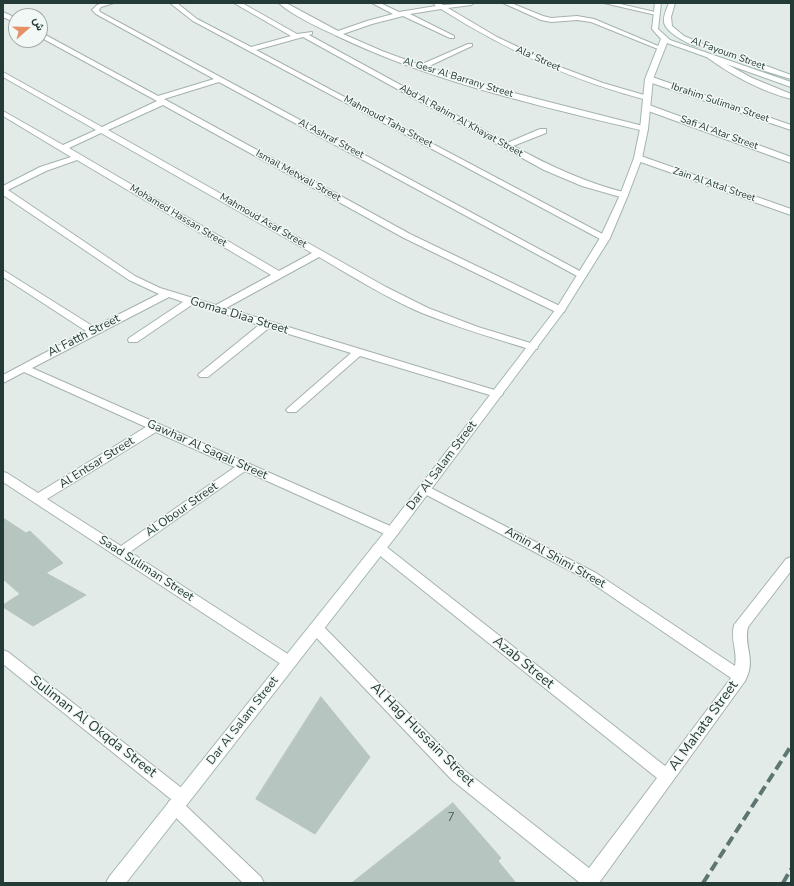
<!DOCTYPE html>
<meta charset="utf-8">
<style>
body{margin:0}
#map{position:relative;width:794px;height:886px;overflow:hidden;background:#e2ebe8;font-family:"Nunito Sans",Vazirmatn,sans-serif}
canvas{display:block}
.frame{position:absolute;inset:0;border:4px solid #243a36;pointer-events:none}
.north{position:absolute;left:8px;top:8px;width:40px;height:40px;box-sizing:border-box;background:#f2f8f5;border:1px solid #a0aca9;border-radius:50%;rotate:70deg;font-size:11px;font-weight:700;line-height:16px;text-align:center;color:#243a36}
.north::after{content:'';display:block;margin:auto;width:14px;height:18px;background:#e59065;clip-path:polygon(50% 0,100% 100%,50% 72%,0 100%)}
</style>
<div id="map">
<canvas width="794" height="886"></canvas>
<div class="frame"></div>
<div class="north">ش</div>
</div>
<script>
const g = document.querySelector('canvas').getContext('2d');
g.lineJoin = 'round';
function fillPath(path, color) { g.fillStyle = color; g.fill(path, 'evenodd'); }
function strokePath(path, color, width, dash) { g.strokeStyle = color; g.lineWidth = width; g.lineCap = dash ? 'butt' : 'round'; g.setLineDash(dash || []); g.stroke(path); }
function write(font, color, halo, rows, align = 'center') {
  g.font = font + ' "Nunito Sans",sans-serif'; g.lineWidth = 3; g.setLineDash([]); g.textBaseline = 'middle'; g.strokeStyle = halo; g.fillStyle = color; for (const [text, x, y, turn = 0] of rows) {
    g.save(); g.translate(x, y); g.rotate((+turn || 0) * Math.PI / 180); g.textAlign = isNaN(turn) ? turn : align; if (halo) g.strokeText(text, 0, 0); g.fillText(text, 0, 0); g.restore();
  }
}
const building = new Path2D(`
 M 3,518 L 26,533 L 30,531 L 63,563 L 46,573 L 86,595 L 33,626 L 3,607 L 3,605 L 20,594 L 3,579 Z
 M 321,697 L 370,757 L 315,834 L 256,799 Z
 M 453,803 L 501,858 L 498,861 L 516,883 L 352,883 Z`);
fillPath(building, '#b7c5c1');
strokePath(building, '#b5c4bf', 1);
const street = new Path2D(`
 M 103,3 L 114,3 L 101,7 L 99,10 L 100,12 L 587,275 L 585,277 L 579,277 L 219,82 L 164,99 L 410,234 L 564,308 L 565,310 L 564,312 L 556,312 L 404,238 L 163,105 L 108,130 L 386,287 L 428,308 L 478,327 L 537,345 L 538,347 L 537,349 L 529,349 C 493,338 457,327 422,313 C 386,298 352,276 319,257 L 226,308 L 501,392 L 503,394 L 501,396 L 493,396 L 360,356 L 296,412 L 288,412 L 286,410 L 288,408 L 351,353 L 269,328 L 208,377 L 200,377 L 198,375 L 200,373 L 259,325 L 193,304 L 137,342 L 129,342 L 128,340 L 129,338 L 183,302 L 169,297 L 32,368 L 397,529 L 399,532 L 397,535 L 392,536 L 387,535 L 245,471 L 130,552 L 294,658 L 296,662 L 294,666 L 289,668 L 284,666 L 3,482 L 3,472 L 7,473 L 38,493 L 146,427 L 24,372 L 3,383 L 3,375 L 86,331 L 3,277 L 3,270 L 94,327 L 159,294 L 129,280 L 3,195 L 3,186 L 40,167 L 71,157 L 3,116 L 3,111 L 63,145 L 96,130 L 3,77 L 3,72 L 102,127 L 157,101 L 40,37 L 40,32 L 158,96 L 214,79 L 96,14 L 92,10 L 97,5 ZM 101,133 L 312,253 L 279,271 L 69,148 ZM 77,160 L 271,275 L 216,305 L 160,288 L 135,276 L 8,190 L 46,171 ZM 156,432 L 235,467 L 121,546 L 47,499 Z
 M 170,3 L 177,3 L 197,19 L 251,47 L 291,36 L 234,3 L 242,3 L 297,34 L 312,32 L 312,34 L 309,35 L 507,143 L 540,129 L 546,129 L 546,133 L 513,146 C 550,166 586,183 627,193 L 628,195 L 627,197 L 624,198 L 582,186 L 544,170 L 303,37 L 256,50 L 610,238 L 608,240 L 602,240 L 193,21 Z
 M 279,3 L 286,3 L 338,31 L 367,21 L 393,14 L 372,3 L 380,3 L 399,12 L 436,6 L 433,3 L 440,3 L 443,5 L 474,3 L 471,5 L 448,8 L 497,37 L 560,67 L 603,83 L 644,95 L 651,98 L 647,100 C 573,81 506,50 441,9 L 410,14 L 454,36 L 454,38 L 450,38 L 403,16 L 372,24 L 343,34 L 382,51 L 420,65 L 468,44 L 472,44 L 472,46 L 427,67 L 506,91 L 647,127 L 648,129 L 644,131 C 540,106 433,82 337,36 C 320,28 291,15 279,3 Z
 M 503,3 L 511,3 L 543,16 L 551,18 L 577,16 L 594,19 L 663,48 L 658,49 L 591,22 L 577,20 L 551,22 L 541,20 Z
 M 604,3 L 616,3 L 659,13 L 656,15 Z
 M 3,12 L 16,18 L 16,23 L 3,17 Z
 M 710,55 L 752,78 L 791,94 L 791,99 C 761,91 733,76 708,58 L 708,56 Z
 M 646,77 L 652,77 L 791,125 L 791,130 L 646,81 Z
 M 643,105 L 649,105 L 791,157 L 791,163 L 643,109 Z
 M 638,155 L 791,209 L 791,215 L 635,160 L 634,158 Z
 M 425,485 L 596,573 L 735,666 C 738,652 730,640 734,625 L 786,559 L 791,557 L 791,571 L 748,627 C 743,647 757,659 745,681 L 599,883 L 580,883 L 452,780 L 311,632 L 309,628 L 311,624 L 316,623 L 321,624 L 464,770 L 589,868 L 657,778 L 374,551 L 372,548 L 374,545 L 379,543 L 384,545 L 665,766 L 731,678 L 586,579 L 421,492 L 419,489 L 421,486 Z
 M 3,650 L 8,652 L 188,793 L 190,798 L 188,803 L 184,804 L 261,877 L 264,883 L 243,883 L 169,811 L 167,806 L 169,801 L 172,800 L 3,664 Z`);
const secondary = new Path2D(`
 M 655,3 L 661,3 L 658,29 L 670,40 L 791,82 L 791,87 L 667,43 L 653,79 L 648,129 L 642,158 L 628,195 L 610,238 L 565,310 L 397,535 L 126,883 L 106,883 L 109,877 L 387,529 L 556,309 L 600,238 L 620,195 L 634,158 L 640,129 L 645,79 L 661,39 L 652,29 Z
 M 669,3 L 675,3 L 671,17 L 672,26 L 684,36 L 705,45 L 705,47 C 695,49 665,33 664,22 C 663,16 667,8 669,3 Z
 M 755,64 L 761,64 L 791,75 L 791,79 L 755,68 Z`);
strokePath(street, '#a5b2af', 2);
strokePath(secondary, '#a2b6b0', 2);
fillPath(street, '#fff');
fillPath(secondary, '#fff');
strokePath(new Path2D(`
 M 703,883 L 791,746
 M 783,883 L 791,869`), '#5e7671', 4, [10, 5]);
write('10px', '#243a36', '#f2f8f5', [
 ["Al Fayoum Street",728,54,20],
 ["Ala' Street",538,59,24],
 ["Al Gesr Al Barrany Street",458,78,17],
 ["Ibrahim Suliman Street",720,103,19],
 ["Abd Al Rahim Al Khayat Street",461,121,29],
 ["Mahmoud Taha Street",388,122,28],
 ["Safi Al Atar Street",719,133,20],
 ["Al Ashraf Street",331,139,28],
 ["Ismail Metwali Street",298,176,29],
 ["Zain Al Attal Street",714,185,19],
 ["Mohamed Hassan Street",178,216,31],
 ["Mahmoud Asaf Street",263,221,30]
]);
write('12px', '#243a36', '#f2f8f5', [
 ["Gomaa Diaa Street",239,316,17],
 ["Al Fatth Street",84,336,-27],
 ["Gawhar Al Saqali Street",207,450,24],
 ["Al Entsar Street",97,463,-32],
 ["Dar Al Salam Street",442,466,-53],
 ["Al Obour Street",182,510,-35],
 ["Amin Al Shimi Street",555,558,29],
 ["Saad Suliman Street",146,569,33],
 ["Dar Al Salam Street",243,721,-52]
]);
write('12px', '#495d59', null, [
 ["7",451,818]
]);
write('14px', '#243a36', '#f2f8f5', [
 ["Azab Street",523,663,39],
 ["Al Mahata Street",704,726,-54],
 ["Suliman Al Okqda Street",93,727,38],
 ["Al Hag Hussain Street",422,735,45]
]);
</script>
